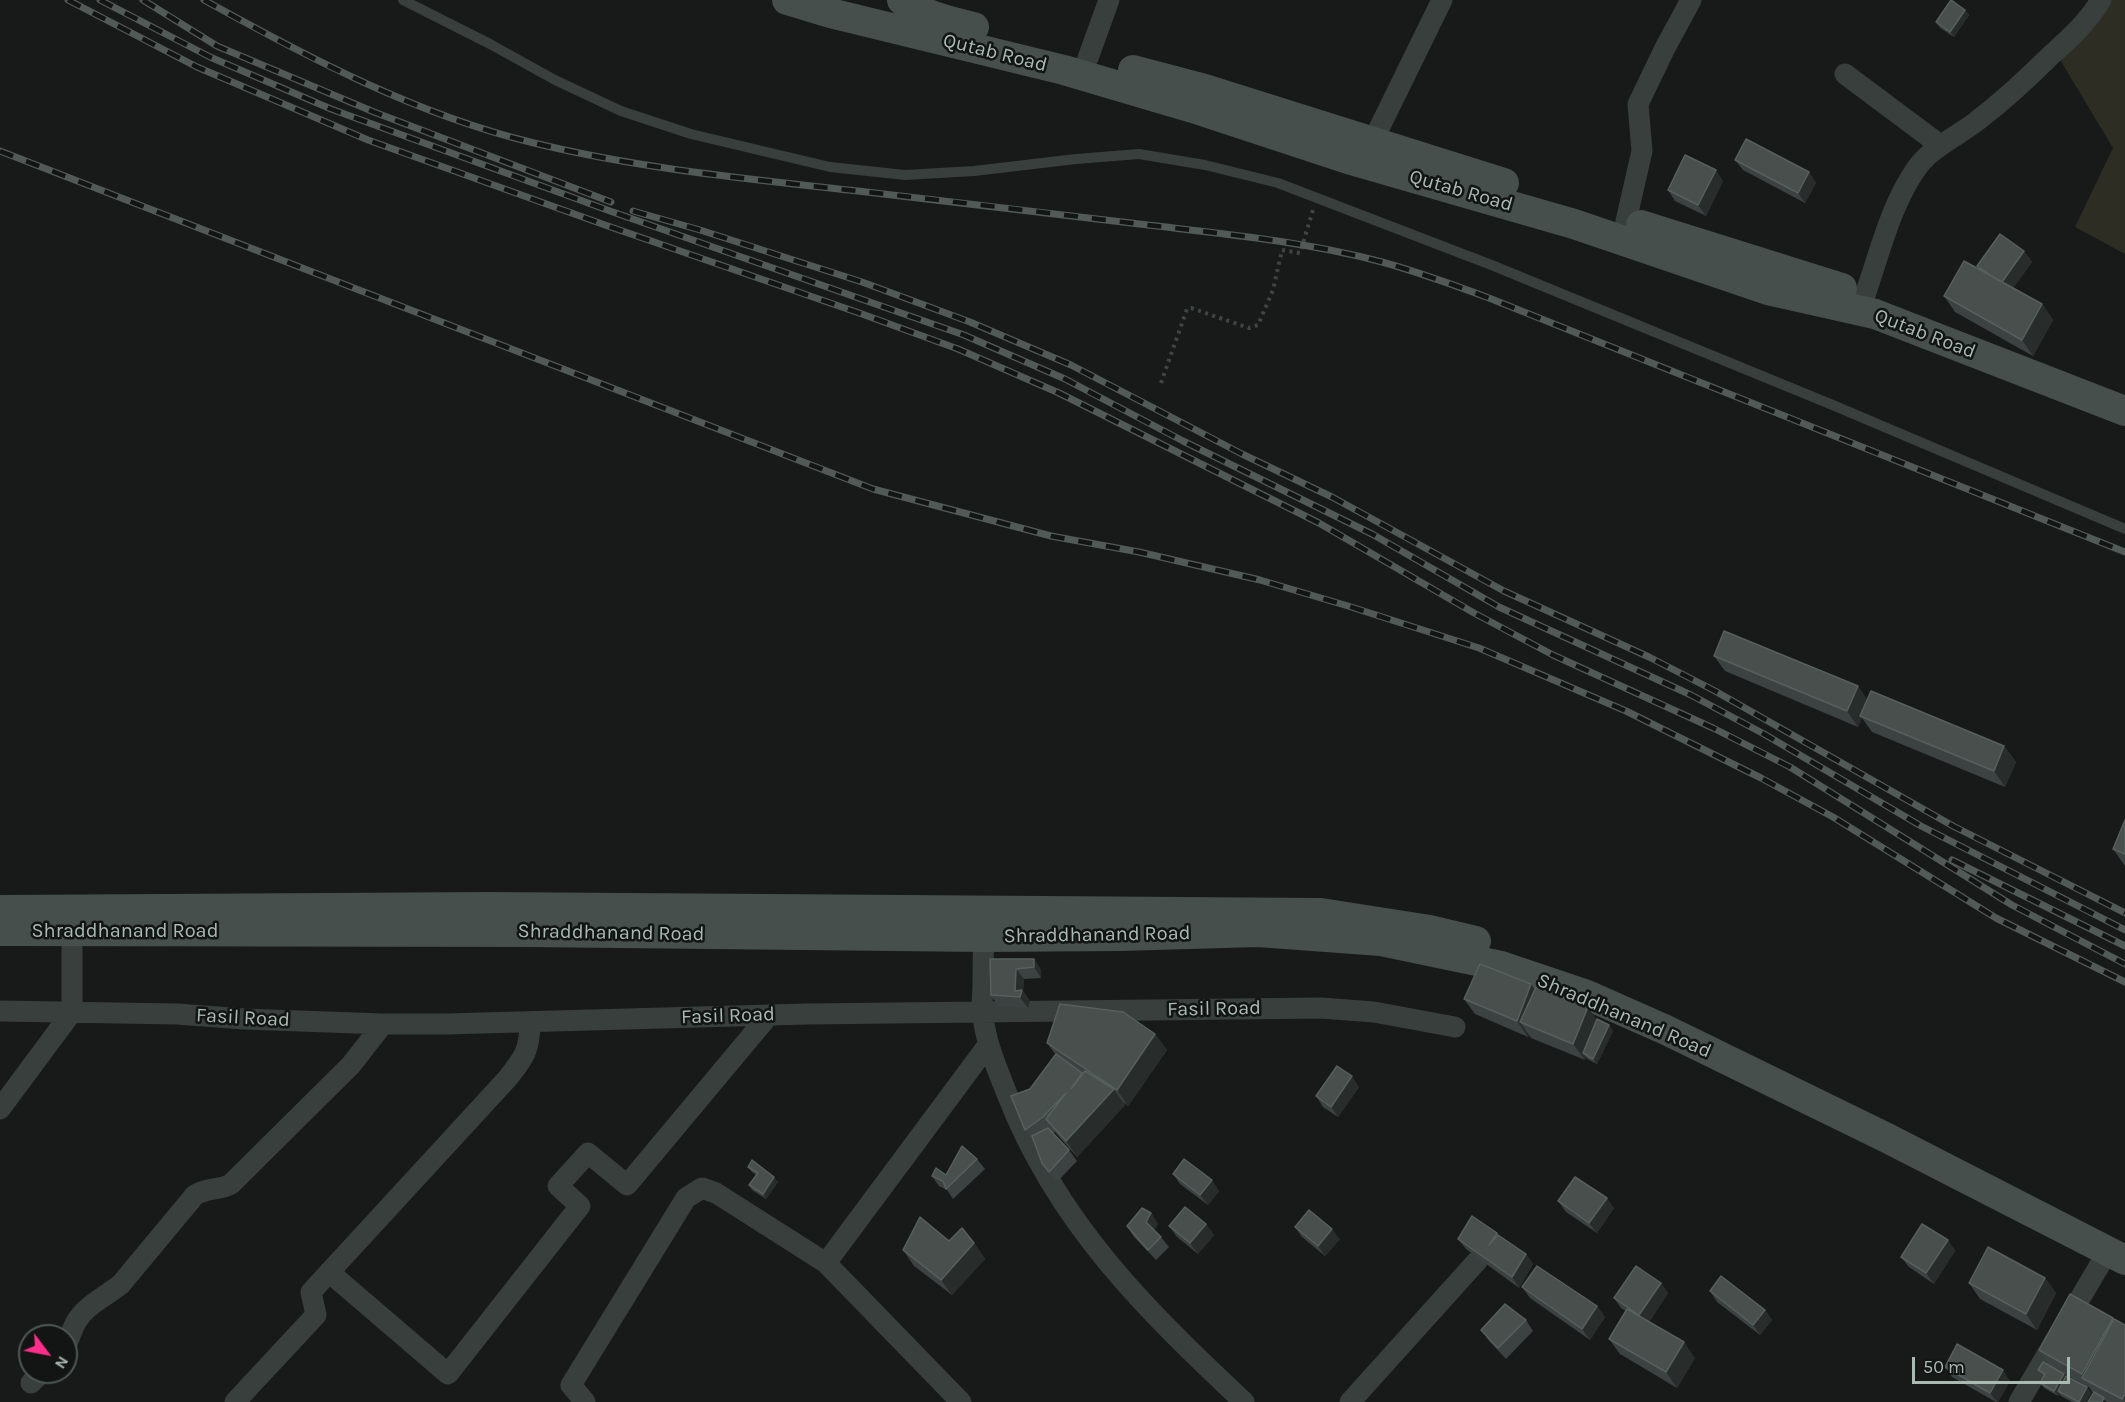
<!DOCTYPE html>
<style>
body{margin:0}
#map{position:relative;width:2125px;height:1402px;overflow:hidden;background:#171a19;font-family:Karla,sans-serif}
canvas{display:block}
.north{position:absolute;left:18px;top:1324px;width:60px;height:60px;box-sizing:border-box;background:#121514;border:2px solid #4e5754;border-radius:50%;rotate:122deg;font-size:16px;font-weight:700;line-height:24px;text-align:center;color:#a9bab3}
.north::after{content:'';display:block;margin:auto;width:21px;height:27px;background:#fb2e89;clip-path:polygon(50% 0,100% 100%,50% 72%,0 100%)}
.scale{position:absolute;left:1912px;top:1357px;width:158px;height:27px;box-sizing:border-box;border:3px solid #a9bab3;border-top:0;padding-left:8px;font-size:18px;line-height:21px;white-space:nowrap;color:#a9bab3;-webkit-text-stroke:4px #121514;paint-order:stroke}
</style>
<div id="map">
<canvas width="2125" height="1402"></canvas>
<div class="north">N</div>
<div class="scale">50 m</div>
</div>
<script>
const g = document.querySelector('canvas').getContext('2d');
g.lineJoin = 'round';
function fillPath(path, color) { g.fillStyle = color; g.fill(path, 'evenodd'); }
function strokePath(path, color, width, dash) { g.strokeStyle = color; g.lineWidth = width; g.lineCap = dash ? 'butt' : 'round'; g.setLineDash(dash || []); g.stroke(path); }
function write(font, color, halo, rows, align = 'center') {
  g.font = font + ' Karla,sans-serif'; g.lineWidth = 5; g.setLineDash([]); g.textBaseline = 'middle'; g.strokeStyle = halo; g.fillStyle = color; for (const [text, x, y, turn = 0] of rows) {
    g.save(); g.translate(x, y); g.rotate((+turn || 0) * Math.PI / 180); g.textAlign = isNaN(turn) ? turn : align; if (halo) g.strokeText(text, 0, 0); g.fillText(text, 0, 0); g.restore();
  }
}
fillPath(new Path2D(`
 M 2091,0 L 2125,0 L 2125,254 L 2075,227 L 2113,148 L 2053,48 Z`), '#2d2d23');
strokePath(new Path2D(`
 M 1161,383 L 1187,309 L 1191,308 L 1249,328 L 1258,325 L 1273,290 L 1282,250 L 1300,253 L 1313,210`), '#3e4643', 4, [3, 4.5]);
strokePath(new Path2D(`
 M 403,0 L 490,44 L 555,80 L 621,111 L 691,134 L 830,167 L 905,175 L 974,171 L 1076,159 L 1139,154 L 1205,165 L 1278,183 L 1494,266 L 1835,406 L 2125,529`), '#383f3d', 10);
strokePath(new Path2D(`
 M 1088,58 L 1109,0
 M 1845,74 L 1940,145
 M 1367,153 L 1442,0
 M 1626,221 L 1642,151 L 1638,104 L 1665,48 L 1691,0
 M 1865,295 C 1879,255 1890,208 1914,172 C 1929,148 1955,138 1977,121 C 2003,101 2026,80 2049,57 C 2068,40 2088,22 2101,0
 M 985,925 C 983,944 983,964 983,984 C 983,995 981,1006 983,1016 C 986,1044 997,1068 1007,1094 C 1057,1223 1146,1310 1244,1402
 M 0,1011 L 177,1014 L 244,1019 L 383,1024 L 446,1024 L 807,1014 L 1321,1008 L 1374,1012 L 1455,1027
 M 0,1109 L 72,1012 L 72,931
 M 826,1263 L 988,1045
 M 329,1272 L 448,1374 L 580,1206 L 558,1186 L 588,1153 L 627,1185 L 769,1015
 M 66,1345 C 70,1338 72,1329 76,1322 C 87,1304 105,1297 121,1284 L 195,1195 C 208,1187 218,1191 231,1184 L 351,1065 L 383,1024
 M 31,1383 L 42,1372
 M 235,1402 L 316,1315 L 311,1292 L 507,1079 C 524,1058 530,1050 530,1022
 M 585,1402 L 571,1385 L 686,1198 L 702,1188 L 716,1193 L 826,1263 L 961,1402
 M 1350,1402 L 1478,1260
 M 2019,1402 L 2108,1251`), '#383f3d', 21);
strokePath(new Path2D(`
 M 787,0 L 830,13 L 1064,70 L 1193,108 L 1348,159 L 1574,224 L 1768,290 L 1875,314 L 2125,411
 M 902,0 C 924,15 948,21 974,27
 M 1133,70 L 1205,89 L 1504,183
 M 1641,225 L 1842,288
 M 0,910 L 489,907 L 1321,913 L 1430,930 L 1476,941
 M 0,931 L 527,932 L 984,937 L 1121,936 L 1258,932 L 1381,941 L 1501,966 L 1587,995 L 1666,1030 L 1887,1138 L 2125,1260`), '#464f4c', 30);
const rail = new Path2D(`
 M 68,0 L 197,67 L 368,140 L 605,225 L 862,314 L 958,349 L 1059,393 L 1319,523 L 1474,613 L 1553,655 L 1713,728 L 1790,767 L 2012,905 L 2125,964
 M 100,0 L 210,57 L 331,109 L 610,211 L 964,335 L 1065,379 L 1183,441 L 1372,534 L 1499,607 L 1691,695 L 1764,734 L 1921,826 L 2125,930
 M 143,0 L 217,46 L 374,112 L 611,202
 M 204,0 C 309,58 417,115 534,143 C 641,169 750,179 858,191 C 949,201 1040,212 1131,223 C 1214,233 1300,240 1382,262 C 1418,272 1454,285 1489,298 L 2125,552
 M 0,151 L 873,489 L 1051,536 L 1139,552 L 1260,580 L 1348,606 L 1479,648 L 1626,711 L 1761,778 L 1833,817 L 1996,918 L 2125,982
 M 633,211 L 700,230 L 862,282 L 970,322 L 1071,365 L 1242,454 L 1332,497 L 1504,591 L 1649,657 L 1715,691 L 1953,826 L 2125,913
 M 1952,860 L 2125,946`);
strokePath(rail, '#515a57', 7);
strokePath(rail, '#121514', 4.5, [14]);
fillPath(new Path2D(`
 M 1965,10 L 1969,15 L 1954,37 L 1940,28 L 1936,22 Z
 M 1735,160 L 1809,172 L 1816,183 L 1805,203 L 1743,170 Z
 M 1723,181 L 1706,216 L 1675,201 L 1668,190 Z
 M 2024,251 L 2032,262 L 2013,288 L 2042,304 L 2053,320 L 2033,356 L 1955,312 L 1944,296 L 1980,270 L 1977,266 Z
 M 1714,656 L 1867,699 L 2004,746 L 2016,762 L 2005,787 L 1872,732 L 1862,718 L 1858,727 L 1725,671 Z
 M 2125,820 L 2125,866 L 2113,849 Z
 M 990,959 L 1034,959 L 1041,970 L 1041,978 L 1024,979 L 1023,991 L 1030,1001 L 1028,1008 L 998,1006 L 991,995 Z
 M 1531,984 L 1535,990 L 1609,1025 L 1613,1031 L 1597,1064 L 1587,1059 L 1586,1057 L 1585,1060 L 1531,1038 L 1529,1035 L 1528,1037 L 1475,1014 L 1464,999 Z
 M 1155,1034 L 1167,1050 L 1128,1106 L 1123,1102 L 1125,1105 L 1077,1157 L 1055,1132 L 1053,1134 L 1069,1150 L 1077,1161 L 1057,1182 L 1042,1163 L 1035,1144 L 1025,1130 L 1030,1089 L 1056,1055 L 1047,1043 Z
 M 1359,1087 L 1338,1117 L 1323,1107 L 1316,1096 Z
 M 977,1159 L 985,1169 L 953,1199 L 947,1190 L 939,1186 L 932,1176 L 946,1175 Z
 M 748,1167 L 778,1182 L 766,1199 L 752,1190 L 749,1185 L 756,1175 L 752,1172 Z
 M 1173,1174 L 1219,1191 L 1208,1205 L 1180,1184 Z
 M 1558,1201 L 1614,1208 L 1597,1233 L 1566,1212 Z
 M 1151,1213 L 1158,1224 L 1154,1230 L 1161,1237 L 1169,1247 L 1156,1260 L 1134,1237 L 1127,1226 Z
 M 1206,1224 L 1214,1235 L 1198,1254 L 1177,1237 L 1169,1226 Z
 M 1295,1227 L 1340,1239 L 1325,1256 L 1302,1237 Z
 M 1497,1233 L 1499,1236 L 1526,1254 L 1533,1264 L 1519,1288 L 1466,1249 L 1458,1239 Z
 M 1948,1240 L 1955,1251 L 1934,1284 L 1909,1267 L 1901,1257 Z
 M 949,1241 L 974,1243 L 985,1259 L 952,1295 L 914,1266 L 903,1250 Z
 M 2045,1278 L 2056,1293 L 2037,1330 L 1980,1299 L 1969,1283 Z
 M 1661,1283 L 1668,1293 L 1649,1322 L 1695,1358 L 1677,1388 L 1620,1354 L 1609,1339 L 1626,1311 L 1621,1308 L 1614,1298 Z
 M 1522,1287 L 1597,1306 L 1605,1317 L 1590,1340 L 1530,1298 Z
 M 1710,1291 L 1765,1310 L 1772,1320 L 1760,1335 L 1717,1302 Z
 M 2113,1318 L 2114,1320 L 2125,1402 L 2107,1402 L 2093,1393 L 2089,1387 L 2050,1366 L 2039,1350 Z
 M 1526,1320 L 1533,1331 L 1506,1359 L 1489,1341 L 1481,1330 Z
 M 1945,1367 L 2010,1381 L 1998,1402 L 1996,1402 L 1952,1377 Z
 M 2038,1370 L 2066,1377 L 2087,1387 L 2091,1393 L 2086,1402 L 2072,1402 L 2061,1396 L 2059,1394 L 2058,1396 L 2044,1388 L 2040,1383 L 2044,1377 Z`), '#3c4241');
fillPath(new Path2D(`
 M 1965,10 L 1969,15 L 1954,37 L 1950,32 Z
 M 1716,170 L 1723,181 L 1706,216 L 1698,205 Z
 M 1809,172 L 1816,183 L 1805,203 L 1798,193 Z
 M 2024,251 L 2032,262 L 2009,294 L 2001,283 Z
 M 2042,304 L 2053,320 L 2033,356 L 2022,340 Z
 M 1858,686 L 1869,702 L 1860,716 L 1862,718 L 1858,727 L 1847,711 Z
 M 2004,746 L 2016,762 L 2005,787 L 1994,771 Z
 M 1034,959 L 1041,970 L 1041,978 L 1034,967 Z
 M 1016,969 L 1024,979 L 1023,991 L 1030,1001 L 1028,1008 L 1015,991 Z
 M 1531,984 L 1542,1000 L 1520,1022 L 1529,1035 L 1528,1037 L 1517,1021 Z
 M 1588,1007 L 1599,1023 L 1583,1053 L 1586,1057 L 1585,1060 L 1573,1044 Z
 M 1609,1025 L 1613,1031 L 1597,1064 L 1593,1059 Z
 M 1155,1034 L 1167,1050 L 1128,1106 L 1117,1090 Z
 M 1352,1076 L 1359,1087 L 1338,1117 L 1331,1107 Z
 M 1114,1089 L 1125,1105 L 1077,1157 L 1066,1141 Z
 M 774,1177 L 778,1182 L 766,1199 L 763,1194 Z
 M 1212,1180 L 1219,1191 L 1208,1205 L 1200,1195 Z
 M 1607,1198 L 1614,1208 L 1597,1233 L 1589,1223 Z
 M 1151,1213 L 1158,1224 L 1153,1232 L 1146,1222 Z
 M 1206,1224 L 1214,1235 L 1198,1254 L 1190,1243 Z
 M 1332,1229 L 1340,1239 L 1325,1256 L 1318,1246 Z
 M 1948,1240 L 1955,1251 L 1934,1284 L 1926,1273 Z
 M 974,1243 L 985,1259 L 952,1295 L 941,1280 Z
 M 1526,1254 L 1533,1264 L 1519,1288 L 1512,1277 Z
 M 2045,1278 L 2056,1293 L 2037,1330 L 2026,1314 Z
 M 1661,1283 L 1668,1293 L 1647,1326 L 1639,1315 Z
 M 1597,1306 L 1605,1317 L 1590,1340 L 1582,1329 Z
 M 1765,1310 L 1772,1320 L 1760,1335 L 1753,1325 Z
 M 2113,1318 L 2124,1334 L 2087,1380 L 2082,1374 Z
 M 1684,1342 L 1695,1358 L 1677,1388 L 1666,1372 Z
 M 2003,1370 L 2010,1381 L 1998,1402 L 1997,1402 L 1990,1393 Z
 M 2064,1374 L 2067,1379 L 2058,1391 L 2059,1394 L 2058,1396 L 2054,1391 Z
 M 2087,1387 L 2091,1393 L 2086,1402 L 2079,1402 Z`), '#282d2c');
const building = new Path2D(`
 M 1951,0 L 1965,10 L 1950,32 L 1936,22 Z
 M 1746,139 L 1809,172 L 1798,193 L 1735,160 Z
 M 1685,155 L 1716,170 L 1698,205 L 1668,190 Z
 M 2000,234 L 2024,251 L 2002,282 L 1993,277 L 1977,266 Z
 M 1964,261 L 2042,304 L 2022,340 L 1944,296 Z
 M 1724,631 L 1858,686 L 1847,711 L 1714,656 Z
 M 1871,691 L 2004,746 L 1994,771 L 1860,716 Z
 M 2125,820 L 2125,854 L 2113,849 Z
 M 990,959 L 1034,959 L 1034,967 L 1016,969 L 1015,991 L 1022,990 L 1020,997 L 991,995 Z
 M 1480,964 L 1531,984 L 1517,1021 L 1464,999 Z
 M 1536,987 L 1588,1007 L 1573,1044 L 1520,1022 Z
 M 1060,1004 L 1123,1012 L 1155,1034 L 1117,1090 L 1047,1043 Z
 M 1597,1019 L 1609,1025 L 1593,1059 L 1583,1053 Z
 M 1056,1054 L 1082,1073 L 1071,1089 L 1085,1071 L 1114,1089 L 1066,1141 L 1046,1119 L 1066,1093 L 1043,1117 L 1025,1130 L 1011,1096 L 1030,1089 Z
 M 1337,1066 L 1352,1076 L 1331,1107 L 1316,1096 Z
 M 1048,1128 L 1069,1150 L 1049,1172 L 1042,1163 L 1032,1136 Z
 M 962,1146 L 977,1159 L 946,1189 L 943,1181 L 932,1176 L 936,1168 L 946,1175 Z
 M 1184,1159 L 1212,1180 L 1200,1195 L 1173,1174 Z
 M 752,1160 L 774,1177 L 763,1194 L 749,1185 L 758,1173 L 748,1167 Z
 M 1575,1177 L 1607,1198 L 1589,1223 L 1558,1201 Z
 M 1185,1207 L 1206,1224 L 1190,1243 L 1169,1226 Z
 M 1142,1208 L 1151,1213 L 1146,1222 L 1161,1237 L 1148,1250 L 1127,1226 Z
 M 1309,1210 L 1332,1229 L 1318,1246 L 1295,1227 Z
 M 1472,1216 L 1497,1233 L 1489,1245 L 1498,1235 L 1526,1254 L 1512,1277 L 1458,1239 Z
 M 920,1217 L 949,1241 L 962,1228 L 974,1243 L 941,1280 L 903,1250 Z
 M 1922,1224 L 1948,1240 L 1926,1273 L 1901,1257 Z
 M 1988,1247 L 2045,1278 L 2026,1314 L 1969,1283 Z
 M 1537,1266 L 1597,1306 L 1582,1329 L 1522,1287 Z
 M 1636,1266 L 1661,1283 L 1639,1315 L 1614,1298 Z
 M 1721,1276 L 1765,1310 L 1753,1325 L 1710,1291 Z
 M 2070,1294 L 2113,1318 L 2082,1374 L 2039,1350 Z
 M 1505,1304 L 1526,1320 L 1498,1348 L 1481,1330 Z
 M 1627,1309 L 1684,1342 L 1666,1372 L 1609,1339 Z
 M 2114,1319 L 2125,1325 L 2125,1394 L 2122,1399 L 2082,1378 Z
 M 1957,1344 L 2003,1370 L 1990,1393 L 1945,1367 Z
 M 2043,1362 L 2064,1374 L 2054,1391 L 2040,1383 L 2045,1374 L 2038,1370 Z
 M 2066,1376 L 2087,1387 L 2079,1402 L 2058,1391 Z
 M 2094,1392 L 2104,1398 L 2102,1402 L 2088,1402 Z`);
fillPath(building, '#484f4d');
strokePath(building, '#57605d', 1.5);
write('20px', '#a9bab3', '#121514', [
 ["Qutab Road",995,53,14],
 ["Qutab Road",1461,191,16],
 ["Qutab Road",1925,334,21],
 ["Shraddhanand Road",125,931],
 ["Shraddhanand Road",611,933,1],
 ["Shraddhanand Road",1097,935,-1],
 ["Fasil Road",1214,1009,-1],
 ["Fasil Road",728,1016,-2],
 ["Shraddhanand Road",1624,1016,23],
 ["Fasil Road",243,1018,3]
]);
</script>
